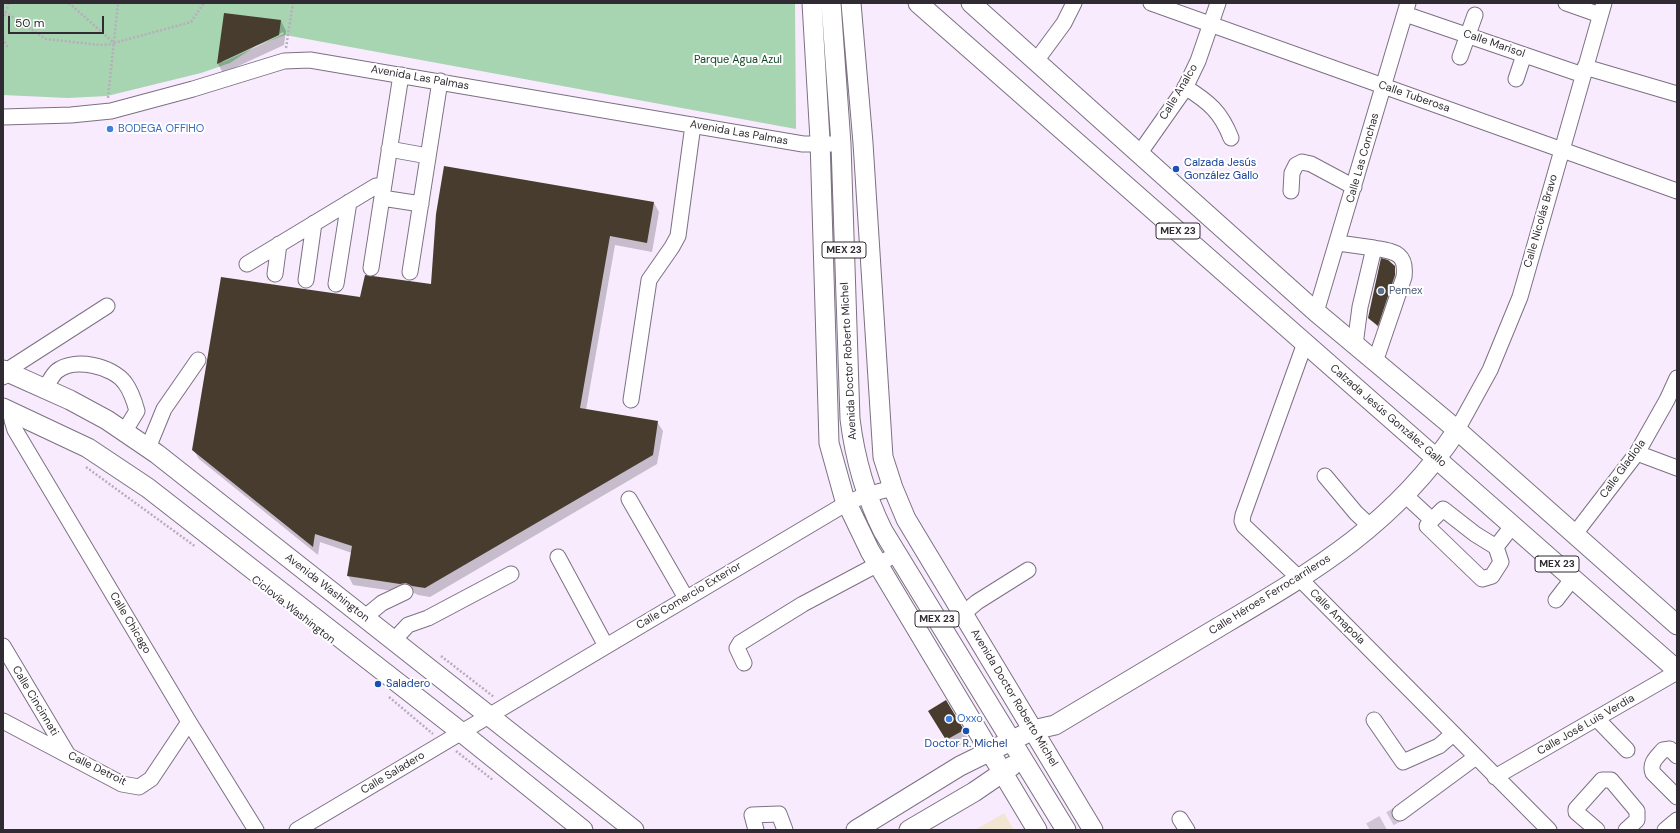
<!DOCTYPE html>
<meta charset="utf-8">
<style>
body{margin:0}
#map{position:relative;width:1680px;height:833px;overflow:hidden;background:#f8ebfe;font-family:"DM Sans",sans-serif}
canvas{display:block}
.frame{position:absolute;inset:0;border:4px solid #302b32;pointer-events:none}
.scale{position:absolute;left:8px;top:16px;width:96px;height:18px;box-sizing:border-box;border:2px solid #302b32;border-top:0;padding-left:5px;font-size:12px;line-height:14px;white-space:nowrap;color:#302b32;-webkit-text-stroke:3px #fff;paint-order:stroke}
</style>
<div id="map">
<canvas width="1680" height="833"></canvas>
<div class="frame"></div>
<div class="scale">50 m</div>
</div>
<script>
const g = document.querySelector('canvas').getContext('2d');
g.lineJoin = 'round';
function fillPath(path, color) { g.fillStyle = color; g.fill(path, 'evenodd'); }
function strokePath(path, color, width, dash) { g.strokeStyle = color; g.lineWidth = width; g.lineCap = dash ? 'butt' : 'round'; g.setLineDash(dash || []); g.stroke(path); }
function write(font, color, halo, rows, align = 'center') {
  g.font = font + ' "DM Sans",sans-serif'; g.lineWidth = 4; g.setLineDash([]); g.textBaseline = 'middle'; g.strokeStyle = halo; g.fillStyle = color; for (const [text, x, y, turn = 0] of rows) {
    g.save(); g.translate(x, y); g.rotate((+turn || 0) * Math.PI / 180); g.textAlign = isNaN(turn) ? turn : align; if (halo) g.strokeText(text, 0, 0); g.fillText(text, 0, 0); g.restore();
  }
}
fillPath(new Path2D(`
 M 1004,813 L 1014,830 L 975,830 Z`), '#f2e5d1');
fillPath(new Path2D(`
 M 3,3 L 795,3 L 796,129 L 285,35 L 256,46 L 230,63 L 201,73 L 107,96 L 68,98 L 3,95 Z`), '#a7d4b1');
fillPath(new Path2D(`
 M 225,14 L 281,21 L 286,31 L 284,45 L 223,73 L 218,64 ZM 283,32 L 284,34 L 223,62 L 223,60 Z
 M 654,203 L 659,212 L 652,252 L 615,245 L 586,410 L 657,422 L 663,431 L 657,464 L 430,597 L 418,595 L 412,592 L 406,593 L 353,585 L 348,575 L 352,553 L 320,542 L 318,555 L 199,459 L 193,449 L 361,298 L 432,286 Z
 M 1394,266 L 1396,278 L 1379,328 L 1369,317 Z
 M 946,701 L 969,740 L 952,749 L 935,720 Z`), '#0003');
fillPath(new Path2D(`
 M 224,13 L 281,20 L 279,35 L 217,64 Z
 M 444,166 L 654,202 L 647,243 L 610,236 L 580,408 L 658,421 L 653,455 L 425,588 L 412,586 L 406,583 L 400,584 L 347,576 L 352,546 L 315,534 L 313,547 L 192,450 L 221,277 L 360,297 L 365,275 L 431,284 L 436,214 Z
 M 1381,258 L 1388,260 L 1395,266 L 1395,275 L 1378,326 L 1368,318 Z
 M 946,700 L 964,730 L 946,740 L 928,711 Z`), '#473c2d');
strokePath(new Path2D(`
 M 1370,830 L 1400,813`), '#d0c5d5', 15, [15, 8]);
const minor = new Path2D(`
 M 1151,3 L 1677,191
 M 1566,3 L 1600,15
 M 1405,14 L 1583,75
 M 1460,57 L 1475,15
 M 1036,61 L 1064,23 L 1074,3
 M 1585,67 L 1677,94
 M 1516,79 L 1524,55
 M 1185,87 C 1209,102 1221,112 1231,138
 M 3,117 L 71,115 L 111,111 L 193,89 L 284,61 L 310,60 L 803,144 L 841,144
 M 389,149 L 428,156
 M 1139,154 L 1184,90 L 1198,61 L 1218,3
 M 1291,191 L 1292,173 L 1296,165 L 1302,162 L 1311,164 L 1354,187
 M 382,198 L 421,204
 M 1338,243 L 1374,248 L 1360,307 L 1355,345
 M 1374,248 C 1394,252 1407,252 1404,277 L 1375,362
 M 247,264 L 376,186 L 383,186
 M 371,268 L 401,75
 M 410,272 L 440,81
 M 275,274 L 279,244
 M 306,280 L 314,223
 M 336,284 L 349,202
 M 1316,312 L 1408,3
 M 1305,343 L 1243,515 L 1242,521 L 1244,526 L 1300,579 L 1549,830
 M 3,377 L 6,371 L 107,306
 M 45,388 C 49,383 52,375 57,371 C 74,357 113,366 125,383 C 131,391 134,400 137,411 L 124,432
 M 631,400 L 649,280 L 672,247 L 678,236 L 693,125
 M 13,412 L 12,420 L 15,430 L 189,722 L 256,830
 M 1457,430 L 1490,370 L 1520,297 L 1604,3
 M 148,448 L 164,409 L 198,360
 M 1637,453 L 1677,468
 M 1325,476 L 1356,513 L 1371,527
 M 1405,495 L 1432,520 L 1443,509 L 1475,534 L 1496,547 L 1513,525
 M 629,499 L 686,598
 M 1432,520 L 1427,526 L 1482,579 L 1492,576 L 1501,562 L 1496,547
 M 1574,535 L 1637,453 L 1667,400 L 1677,378
 M 558,557 L 606,646
 M 1556,600 L 1573,578
 M 964,613 L 977,602 L 1028,570
 M 365,617 L 382,603 L 405,592
 M 394,640 L 408,625 L 428,618 L 511,574
 M 3,646 L 68,755
 M 744,663 L 737,648 L 740,643 L 803,604 L 897,554
 M 1597,719 L 1627,750
 M 1374,720 L 1403,762 L 1439,746 L 1453,734
 M 3,721 L 122,784 L 139,787 L 151,779 L 189,722
 M 1677,756 L 1670,749 L 1663,750 C 1657,757 1649,763 1653,773 L 1677,797
 M 1495,777 L 1677,672
 M 1400,813 L 1476,757
 M 1180,819 L 1187,830
 M 297,830 L 847,503 L 866,495 L 893,488
 M 756,830 L 752,815 L 779,814 L 785,830
 M 1597,830 L 1576,812 L 1576,809 L 1602,780 L 1611,780 L 1637,811 L 1637,820 L 1626,830
 M 1665,830 L 1677,820`);
const major = new Path2D(`
 M 812,3 L 820,140 L 829,443 L 844,497 L 870,551 L 1037,830
 M 831,3 L 841,144 L 850,419 C 855,459 865,495 883,531 L 1066,830
 M 851,3 L 863,143 L 883,457 L 893,488 L 906,519 L 1093,830
 M 918,3 L 1677,670
 M 971,3 L 1316,312 L 1457,430 L 1677,625
 M 3,370 L 70,400 L 107,420 L 157,454 L 634,830
 M 3,408 L 88,448 L 148,488 L 461,732 L 583,830
 M 856,830 L 960,766 L 1033,730 L 1055,725 C 1109,693 1164,660 1219,627 C 1314,571 1394,525 1457,430
 M 909,830 L 974,792 L 1012,766`);
strokePath(minor, '#7c7182', 17);
strokePath(major, '#7c7182', 21);
strokePath(new Path2D(`
 M 69,3 L 114,43 L 191,22 L 204,3
 M 5,12 L 46,39 L 100,45 L 113,44
 M 3,20 L 9,3
 M 3,38 L 8,48
 M 286,48 L 293,3
 M 108,98 L 118,3
 M 86,467 L 196,547
 M 441,656 L 494,697
 M 389,697 L 433,734
 M 456,751 L 493,780`), '#b7adbc', 2.5, [2, 2]);
strokePath(minor, '#fff', 15);
strokePath(major, '#fff', 19);
for (const [x, y, r, color] of [
 [110,129,4,"#3f7fe0"],
 [1176,169,4,"#1a4fb4"],
 [1381,291,4,"#5c6f8a"],
 [378,684,4,"#1a4fb4"],
 [949,719,4,"#3f7fe0"],
 [966,731,4,"#1a4fb4"]
]) { const dot = new Path2D(); dot.arc(x, y, r, 0, 2 * Math.PI); g.fillStyle = color; g.fill(dot); strokePath(dot, '#fff', 1.5); }
for (const [x, y, w] of [
 [1178,231,44],
 [844,250,44],
 [1557,564,44],
 [937,619,44]
]) { const box = new Path2D(); box.roundRect(x - w / 2, y - 8, w, 16, 3); g.fillStyle = '#fff'; g.fill(box); strokePath(box, '#302b32', 1); }
write('bold 10px', '#302b32', null, [
 ["MEX 23",1178,231],
 ["MEX 23",844,250],
 ["MEX 23",1557,564],
 ["MEX 23",937,619]
]);
write('11px', '#302b32', '#fff', [
 ["Calle Marisol",1494,44,19],
 ["Avenida Las Palmas",420,78,10],
 ["Calle Analco",1179,92,-59],
 ["Calle Tuberosa",1414,97,19],
 ["Avenida Las Palmas",739,133,10],
 ["Calle Las Conchas",1363,158,-74],
 ["Calle Nicolás Bravo",1541,221,-74],
 ["Avenida Doctor Roberto Michel",849,361,-93],
 ["Calzada Jesús González Gallo",1388,416,41],
 ["Calle Gladiola",1623,469,-54],
 ["Avenida Washington",327,588,38],
 ["Calle Héroes Ferrocarrileros",1270,595,-32],
 ["Calle Comercio Exterior",689,596,-31],
 ["Ciclovía Washington",293,610,38],
 ["Calle Amapola",1337,617,45],
 ["Calle Chicago",130,623,59],
 ["Avenida Doctor Roberto Michel",1014,698,59],
 ["Calle Cincinnati",35,701,59],
 ["Calle José Luis Verdia",1586,725,-30],
 ["Calle Detroit",97,769,26],
 ["Calle Saladero",393,773,-31]
]);
write('11px', '#124725', '#fff', [
 ["Parque Agua Azul",738,60]
]);
write('11px', '#366cbe', '#fff', [
 ["BODEGA OFFIHO",118,129],
 ["Oxxo",957,719]
], 'left');
write('11px', '#164399', '#fff', [
 ["Calzada Jesús",1184,163],
 ["González Gallo",1184,176],
 ["Saladero",386,684],
 ["Doctor R. Michel",966,744,"center"]
], 'left');
write('11px', '#4e5e75', '#fff', [
 ["Pemex",1389,291]
], 'left');
</script>
